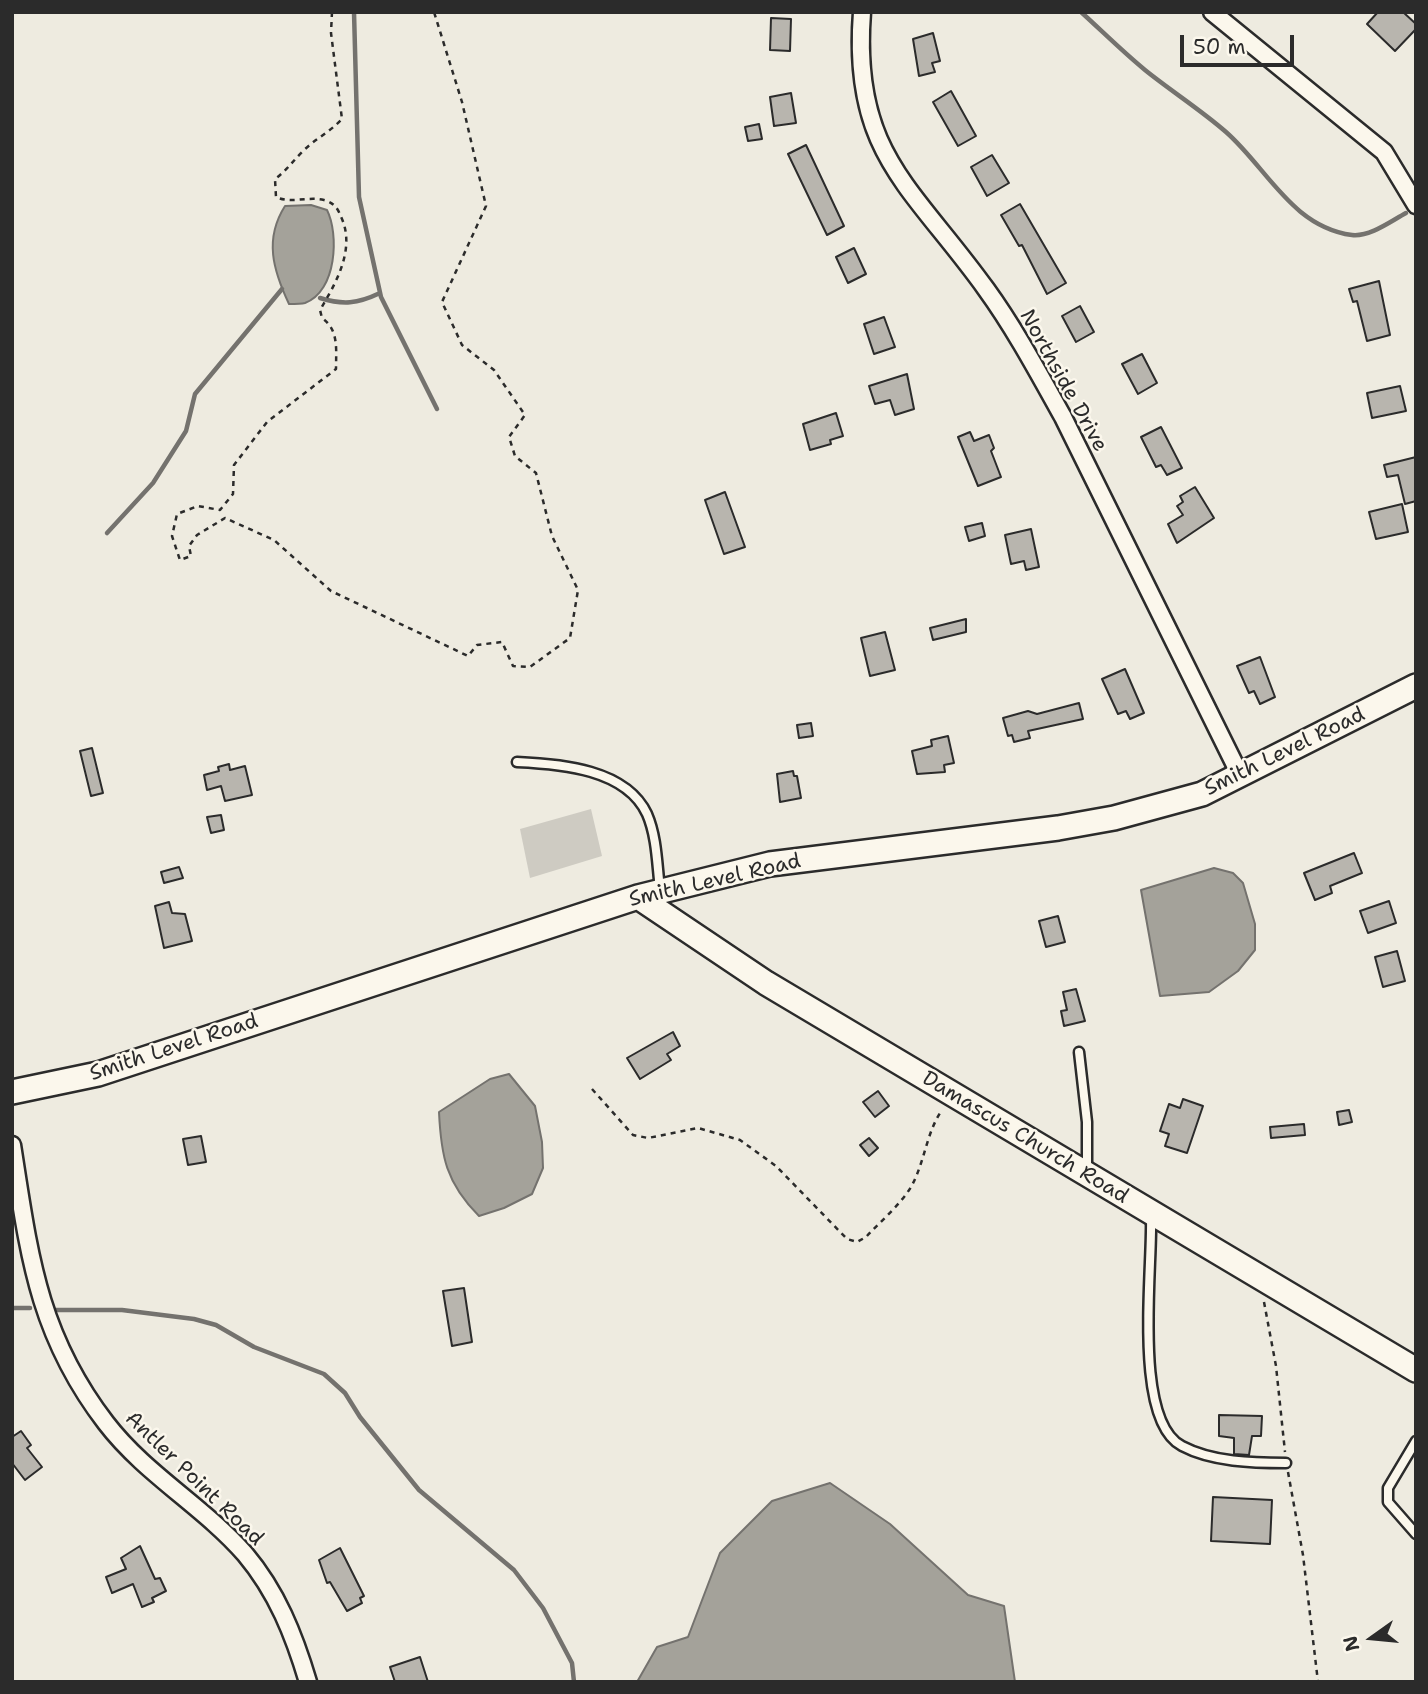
<!DOCTYPE html>
<style>
body{margin:0}
#map{position:relative;width:1428px;height:1694px;overflow:hidden;background:#eeebe0;font-family:"Shantell Sans",sans-serif}
canvas{display:block}
.frame{position:absolute;inset:0;border:14px solid #2b2b2b;pointer-events:none}
.north{position:absolute;left:1337px;top:1603px;width:70px;height:70px;-webkit-text-stroke:5px #fbf7ec;paint-order:stroke;rotate:255deg;font-size:19px;font-weight:700;line-height:28px;text-align:center;color:#2b2b2b}
.north::after{content:'';display:block;margin:auto;width:24px;height:32px;background:#2b2b2b;clip-path:polygon(50% 0,100% 100%,50% 72%,0 100%)}
.scale{position:absolute;left:1180px;top:35px;width:114px;height:32px;box-sizing:border-box;border:4px solid #2b2b2b;border-top:0;padding-left:9px;font-size:21px;line-height:24px;white-space:nowrap;color:#2b2b2b;-webkit-text-stroke:5px #fbf7ec;paint-order:stroke}
</style>
<div id="map">
<canvas width="1428" height="1694"></canvas>
<div class="frame"></div>
<div class="north">N</div>
<div class="scale">50 m</div>
</div>
<script>
const g = document.querySelector('canvas').getContext('2d');
g.lineJoin = 'round';
function fillPath(path, color) { g.fillStyle = color; g.fill(path, 'evenodd'); }
function strokePath(path, color, width, dash) { g.strokeStyle = color; g.lineWidth = width; g.lineCap = dash ? 'butt' : 'round'; g.setLineDash(dash || []); g.stroke(path); }
function write(font, color, halo, rows, align = 'center') {
  g.font = font + ' "Shantell Sans",sans-serif'; g.lineWidth = 5; g.setLineDash([]); g.textBaseline = 'middle'; g.strokeStyle = halo; g.fillStyle = color; for (const [text, x, y, turn = 0] of rows) {
    g.save(); g.translate(x, y); g.rotate((+turn || 0) * Math.PI / 180); g.textAlign = isNaN(turn) ? turn : align; if (halo) g.strokeText(text, 0, 0); g.fillText(text, 0, 0); g.restore();
  }
}
fillPath(new Path2D(`
 M 591,809 L 602,856 L 530,878 L 520,829 Z`), '#cecbc2');
const water = new Path2D(`
 M 311,205 L 327,210 C 339,234 337,291 305,303 C 301,304 294,304 289,304 C 273,270 264,239 285,206 Z
 M 1214,868 L 1233,873 L 1243,883 L 1255,924 L 1255,950 L 1238,971 L 1209,992 L 1160,996 L 1141,890 Z
 M 509,1074 L 535,1106 L 542,1142 L 543,1168 L 532,1194 L 504,1208 L 479,1216 C 446,1183 441,1156 439,1112 L 490,1079 Z
 M 830,1483 L 890,1524 L 968,1595 L 1004,1606 L 1015,1682 L 637,1682 L 657,1647 L 688,1637 L 720,1553 L 772,1501 Z`);
fillPath(water, '#a4a29a');
strokePath(water, '#74726e', 2);
strokePath(new Path2D(`
 M 354,12 L 359,197 L 381,297 L 437,409
 M 1081,12 C 1102,31 1123,52 1145,70 C 1171,91 1201,110 1226,132 C 1267,168 1292,227 1352,235 C 1370,237 1391,221 1406,213
 M 320,298 C 343,305 357,304 380,293
 M 107,533 L 153,483 L 186,431 L 195,394 L 282,289
 M 12,1308 L 30,1308
 M 56,1310 L 122,1310 L 194,1319 L 216,1325 L 254,1347 L 324,1374 L 345,1393 L 360,1417 L 419,1490 L 514,1570 L 543,1608 L 572,1663 L 574,1682`), '#74726e', 4.5);
const building = new Path2D(`
 M 1378,12 L 1403,12 L 1416,24 L 1416,29 L 1395,51 L 1367,24 Z
 M 771,18 L 791,19 L 790,51 L 770,50 Z
 M 933,33 L 940,61 L 932,63 L 935,72 L 919,76 L 913,39 Z
 M 951,91 L 976,136 L 958,146 L 933,102 Z
 M 791,93 L 796,123 L 774,126 L 770,97 Z
 M 759,124 L 762,139 L 748,141 L 745,127 Z
 M 806,145 L 844,226 L 827,235 L 788,154 Z
 M 992,155 L 1009,183 L 987,196 L 971,167 Z
 M 1020,204 L 1066,283 L 1047,294 L 1022,245 L 1019,246 L 1001,215 Z
 M 854,248 L 866,274 L 848,283 L 836,257 Z
 M 1379,281 L 1390,335 L 1367,341 L 1357,301 L 1353,302 L 1349,289 Z
 M 1080,306 L 1094,332 L 1076,342 L 1062,316 Z
 M 884,317 L 895,347 L 874,354 L 864,324 Z
 M 1142,354 L 1157,383 L 1138,394 L 1122,364 Z
 M 907,374 L 914,409 L 895,415 L 890,400 L 875,404 L 869,386 Z
 M 1400,386 L 1406,411 L 1372,418 L 1367,393 Z
 M 836,413 L 843,436 L 830,440 L 831,444 L 810,450 L 803,424 Z
 M 1161,427 L 1182,468 L 1167,475 L 1161,465 L 1156,467 L 1141,437 Z
 M 970,432 L 974,441 L 989,435 L 994,448 L 991,451 L 1001,477 L 978,486 L 958,437 Z
 M 1416,457 L 1416,501 L 1405,504 L 1398,475 L 1387,477 L 1384,465 Z
 M 1195,487 L 1214,518 L 1177,543 L 1168,524 L 1183,515 L 1177,506 L 1183,502 L 1180,496 Z
 M 725,492 L 745,547 L 724,554 L 705,500 Z
 M 1402,504 L 1408,532 L 1376,539 L 1369,512 Z
 M 982,523 L 985,536 L 969,541 L 965,527 Z
 M 1031,529 L 1039,567 L 1026,570 L 1024,561 L 1011,564 L 1005,535 Z
 M 966,619 L 966,632 L 933,640 L 930,628 Z
 M 885,632 L 895,670 L 870,676 L 861,638 Z
 M 1260,657 L 1275,697 L 1260,704 L 1254,691 L 1249,693 L 1237,666 Z
 M 1125,669 L 1144,713 L 1130,719 L 1126,711 L 1118,714 L 1102,679 Z
 M 1079,703 L 1083,719 L 1028,731 L 1030,738 L 1014,742 L 1012,735 L 1008,736 L 1003,718 L 1028,711 L 1037,714 Z
 M 811,723 L 813,736 L 799,738 L 797,725 Z
 M 948,736 L 954,763 L 944,765 L 945,772 L 917,774 L 912,751 L 932,746 L 931,740 Z
 M 92,748 L 103,793 L 91,796 L 80,751 Z
 M 229,764 L 230,770 L 245,766 L 252,795 L 225,801 L 221,786 L 207,790 L 204,775 L 219,771 L 218,767 Z
 M 793,771 L 794,776 L 797,776 L 801,798 L 780,802 L 777,774 Z
 M 221,815 L 224,830 L 211,833 L 207,817 Z
 M 1354,853 L 1362,873 L 1330,886 L 1332,893 L 1315,900 L 1304,873 Z
 M 179,867 L 183,878 L 164,883 L 161,872 Z
 M 1389,901 L 1396,923 L 1368,933 L 1360,911 Z
 M 169,902 L 172,913 L 185,914 L 192,941 L 164,948 L 155,906 Z
 M 1058,916 L 1065,942 L 1046,947 L 1039,921 Z
 M 1397,951 L 1405,981 L 1383,987 L 1375,957 Z
 M 1076,989 L 1085,1021 L 1064,1026 L 1061,1011 L 1067,1010 L 1063,992 Z
 M 673,1032 L 680,1046 L 667,1054 L 671,1060 L 640,1079 L 627,1058 Z
 M 878,1091 L 889,1106 L 875,1117 L 863,1102 Z
 M 1183,1099 L 1203,1106 L 1187,1153 L 1165,1146 L 1169,1134 L 1160,1131 L 1169,1104 L 1180,1108 Z
 M 1349,1110 L 1352,1122 L 1339,1125 L 1337,1112 Z
 M 1304,1124 L 1305,1135 L 1271,1138 L 1270,1127 Z
 M 201,1136 L 206,1162 L 188,1165 L 183,1139 Z
 M 869,1138 L 878,1148 L 869,1156 L 860,1145 Z
 M 464,1288 L 472,1342 L 452,1346 L 443,1291 Z
 M 1219,1415 L 1262,1416 L 1261,1436 L 1252,1436 L 1249,1455 L 1234,1454 L 1234,1438 L 1219,1436 Z
 M 21,1431 L 31,1445 L 27,1448 L 42,1467 L 25,1480 L 12,1463 L 12,1437 Z
 M 1213,1497 L 1272,1500 L 1270,1544 L 1211,1541 Z
 M 140,1546 L 155,1579 L 160,1578 L 166,1591 L 152,1598 L 154,1602 L 142,1607 L 133,1584 L 112,1593 L 106,1577 L 126,1569 L 121,1558 Z
 M 340,1548 L 364,1596 L 360,1598 L 362,1603 L 347,1611 L 330,1582 L 327,1583 L 319,1560 Z
 M 420,1657 L 428,1682 L 395,1682 L 390,1667 Z`);
fillPath(building, '#b8b5ae');
strokePath(building, '#2b2b2b', 2);
const lane = new Path2D(`
 M 517,762 C 561,764 626,769 647,814 C 657,837 657,865 660,889
 M 1079,1052 L 1087,1122 L 1087,1172
 M 1151,1216 C 1153,1268 1132,1420 1182,1446 C 1212,1462 1253,1463 1286,1463
 M 1416,1441 L 1388,1488 L 1388,1502 L 1416,1534`);
const street = new Path2D(`
 M 862,12 C 851,153 912,186 986,289 C 1015,329 1039,374 1063,417 L 1241,777
 M 1212,12 L 1384,152 L 1416,205
 M 12,1145 C 29,1253 37,1333 106,1423 C 145,1474 203,1506 245,1554 C 277,1592 294,1635 308,1682`);
const secondary = new Path2D(`
 M 638,897 L 766,983 L 1416,1370
 M 12,1092 L 98,1074 L 638,897 L 770,864 L 1058,828 L 1114,818 L 1202,794 L 1416,686`);
strokePath(lane, '#2b2b2b', 13);
strokePath(street, '#2b2b2b', 21);
strokePath(secondary, '#2b2b2b', 28);
strokePath(new Path2D(`
 M 332,12 L 331,33 L 342,119 C 330,132 315,139 303,151 C 293,161 286,171 275,179 L 276,197 C 291,204 308,196 324,200 C 335,203 338,209 342,219 C 355,250 336,283 320,310 L 322,318 C 339,330 336,349 336,369 L 267,422 L 234,465 L 233,494 L 220,510 L 198,506 L 177,514 L 172,536 L 180,560 L 191,556 L 189,546 L 197,535 L 225,518 L 274,540 L 331,591 L 468,656 L 477,645 L 502,642 L 513,666 L 530,667 L 570,638 L 578,590 L 552,536 L 536,473 L 515,456 L 509,437 L 525,415 L 494,370 L 462,345 L 442,302 L 486,206 L 462,102 L 434,12
 M 592,1089 L 633,1135 L 648,1138 L 698,1128 L 740,1140 L 776,1166 L 847,1239 L 857,1242 L 866,1237 C 881,1221 900,1205 911,1187 C 925,1162 926,1133 942,1110
 M 1264,1302 L 1276,1366 L 1285,1452
 M 1288,1472 L 1303,1555 L 1318,1682`), '#2b2b2b', 2.5, [5, 5]);
strokePath(lane, '#fbf7ec', 8);
strokePath(street, '#fbf7ec', 16);
strokePath(secondary, '#fbf7ec', 23);
write('21px', '#2b2b2b', '#fbf7ec', [
 ["Northside Drive",1063,381,61],
 ["Smith Level Road",1285,752,-26],
 ["Smith Level Road",715,881,-13],
 ["Smith Level Road",174,1048,-18],
 ["Damascus Church Road",1025,1138,31],
 ["Antler Point Road",194,1479,44]
]);
</script>
